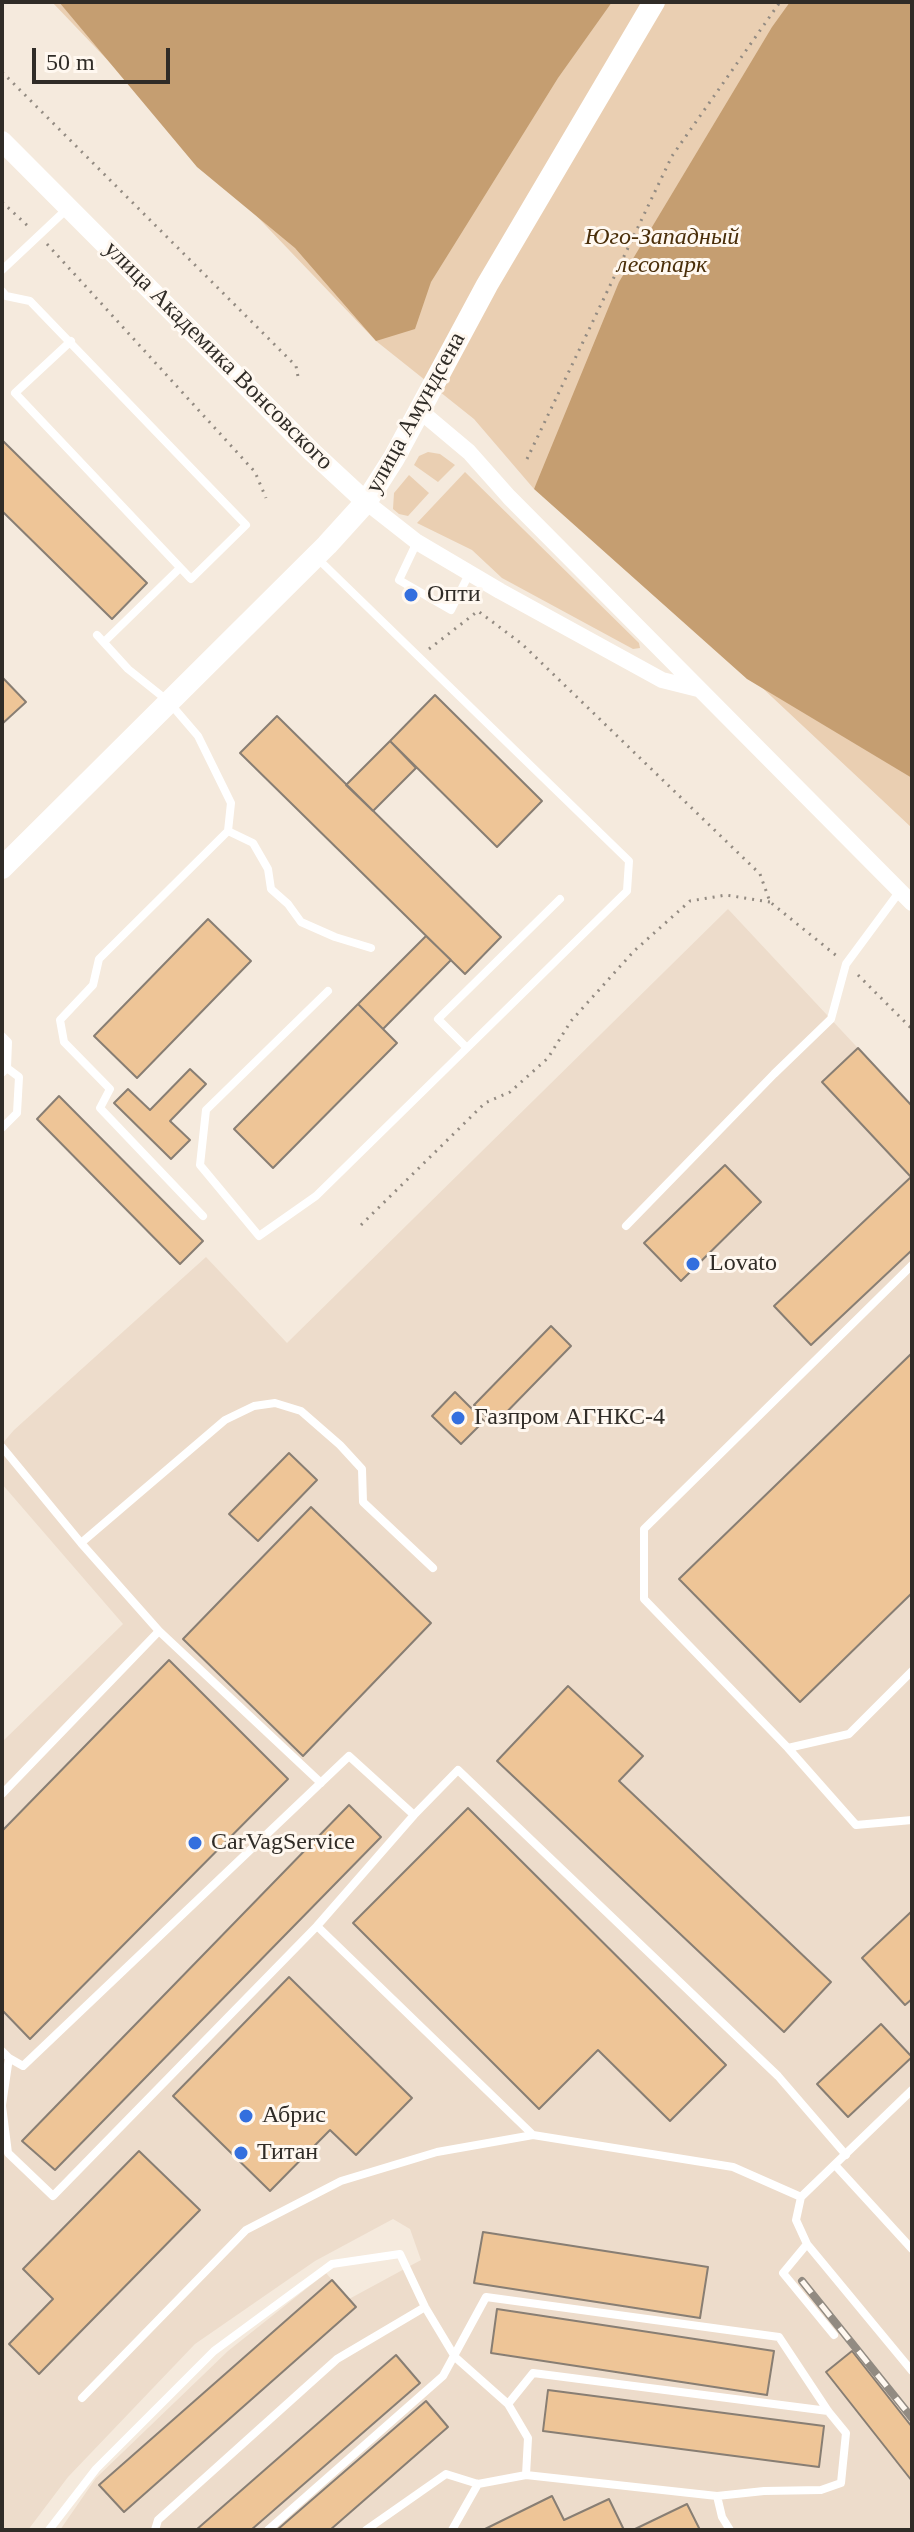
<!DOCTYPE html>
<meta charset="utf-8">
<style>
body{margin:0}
#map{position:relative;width:914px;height:2532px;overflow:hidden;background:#f5eadd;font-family:Georgia,serif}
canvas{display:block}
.frame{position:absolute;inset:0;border:4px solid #302c27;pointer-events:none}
.scale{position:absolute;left:32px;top:48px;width:138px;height:36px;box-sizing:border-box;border:4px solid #302c27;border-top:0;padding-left:10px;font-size:24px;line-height:28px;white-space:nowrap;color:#302c27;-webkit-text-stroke:6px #fff8f0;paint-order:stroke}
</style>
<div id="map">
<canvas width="914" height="2532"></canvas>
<div class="frame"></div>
<div class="scale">50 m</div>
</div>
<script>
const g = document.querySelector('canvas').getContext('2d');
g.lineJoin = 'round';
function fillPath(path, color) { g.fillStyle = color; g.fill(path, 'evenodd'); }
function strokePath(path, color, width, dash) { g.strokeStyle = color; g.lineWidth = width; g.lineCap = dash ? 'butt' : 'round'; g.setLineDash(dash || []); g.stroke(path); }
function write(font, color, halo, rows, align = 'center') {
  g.font = font + ' Georgia,serif'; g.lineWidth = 6; g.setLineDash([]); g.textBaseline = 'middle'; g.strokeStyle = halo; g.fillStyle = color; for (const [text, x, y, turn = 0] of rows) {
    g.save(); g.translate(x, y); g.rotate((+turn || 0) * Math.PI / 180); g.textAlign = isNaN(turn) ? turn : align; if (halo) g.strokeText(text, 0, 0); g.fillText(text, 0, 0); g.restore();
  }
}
fillPath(new Path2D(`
 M 728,909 L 912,1106 L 912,2530 L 60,2530 L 96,2478 L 228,2351 L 326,2273 L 349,2299 L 421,2260 L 410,2229 L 393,2219 L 315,2261 L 195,2344 L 68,2477 L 28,2530 L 2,2530 L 2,1742 L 123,1624 L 2,1484 L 2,1444 L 14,1430 L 206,1257 L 287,1343 Z`), '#eddccb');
fillPath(new Path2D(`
 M 52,2 L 912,2 L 912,828 L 539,479 L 534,489 L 474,419 L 376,341 Z
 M 428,452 L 440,454 L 455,465 L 438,482 L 414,465 L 419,456 Z
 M 465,472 L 639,643 L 640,648 L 633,649 L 502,578 L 472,550 L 417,523 Z
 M 409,475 L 429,493 L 408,516 L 399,514 L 393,509 L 394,493 Z`), '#eacfb2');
fillPath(new Path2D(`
 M 59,2 L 612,2 L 558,78 L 431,282 L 415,329 L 376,341 L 295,248 L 197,167 Z
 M 790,2 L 912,2 L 912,778 L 747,679 L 534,489 L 619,282 L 772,27 Z`), '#c59e71');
const building = new Path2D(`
 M 2,440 L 147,583 L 112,619 L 2,511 Z
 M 2,677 L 26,702 L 2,724 Z
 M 435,695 L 542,801 L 497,847 L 390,741 Z
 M 277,716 L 501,937 L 465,974 L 240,753 Z
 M 390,741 L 416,768 L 373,811 L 346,785 Z
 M 208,919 L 251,961 L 137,1078 L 94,1036 Z
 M 426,936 L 451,960 L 383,1029 L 358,1004 Z
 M 358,1004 L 397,1043 L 273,1168 L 234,1129 Z
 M 858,1048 L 912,1106 L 912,1250 L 811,1345 L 774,1306 L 911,1177 L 822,1082 Z
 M 190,1069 L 206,1084 L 170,1121 L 190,1140 L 171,1159 L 114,1103 L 128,1089 L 150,1110 Z
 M 59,1096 L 203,1241 L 180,1264 L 37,1119 Z
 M 725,1165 L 761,1202 L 681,1281 L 644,1243 Z
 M 551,1326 L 571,1346 L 495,1424 L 474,1405 Z
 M 912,1353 L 912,1593 L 800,1702 L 679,1579 Z
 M 455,1392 L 484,1421 L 461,1444 L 432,1416 Z
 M 289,1453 L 317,1480 L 258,1541 L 229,1514 Z
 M 311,1507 L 431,1623 L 303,1756 L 183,1639 Z
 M 169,1660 L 288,1779 L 30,2039 L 2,2010 L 2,1831 Z
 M 568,1686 L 643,1756 L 619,1781 L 831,1982 L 784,2032 L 497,1761 Z
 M 349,1805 L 381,1837 L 55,2170 L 22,2141 Z
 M 468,1808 L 726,2065 L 670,2121 L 598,2050 L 539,2109 L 353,1923 Z
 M 912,1911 L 912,1999 L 905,2005 L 862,1958 Z
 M 289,1977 L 412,2098 L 356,2155 L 330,2130 L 270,2191 L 173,2096 Z
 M 881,2024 L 912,2057 L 848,2117 L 817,2084 Z
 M 139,2151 L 200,2210 L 39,2374 L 9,2344 L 53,2299 L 23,2269 Z
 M 483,2232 L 708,2267 L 700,2318 L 474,2283 Z
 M 332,2280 L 356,2307 L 124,2512 L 99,2485 Z
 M 497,2309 L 774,2351 L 767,2395 L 491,2353 Z
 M 852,2351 L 912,2427 L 912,2481 L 826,2372 Z
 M 396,2355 L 420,2383 L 251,2530 L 196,2530 Z
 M 548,2390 L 824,2426 L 819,2467 L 543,2431 Z
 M 426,2401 L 448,2427 L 330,2530 L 277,2530 Z
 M 552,2496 L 564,2520 L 609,2499 L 624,2530 L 483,2530 Z
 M 687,2504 L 700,2530 L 633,2530 Z`);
fillPath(building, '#eec597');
strokePath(building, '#887e73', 2);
strokePath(new Path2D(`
 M 2,72 L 296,366 L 299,382
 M 2,202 L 30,228
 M 47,244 L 255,472 L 266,498
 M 527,459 L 672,156 L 780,2
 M 429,649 L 478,611 L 522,644 L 760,874 L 770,902 L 838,957
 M 858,975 L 912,1029
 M 361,1225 L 485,1103 L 510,1092 L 548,1058 L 571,1021 L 634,951 L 690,901 L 726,895 L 770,902`), '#938b82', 3, [2, 6]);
strokePath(new Path2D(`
 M 2,270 L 68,208
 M 2,291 L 6,296 L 30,301 L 246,525 L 191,579 L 15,393 L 71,341
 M 417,542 L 399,580 L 451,610 L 469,574
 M 316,557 L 629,861 L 627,891 L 316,1196 L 259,1236 L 200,1165 L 206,1110 L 328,991
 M 97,635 L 128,669 L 168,701 L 198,736 L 231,803 L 228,831 L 99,959 L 93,985 L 60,1020 L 64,1042 L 110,1089 L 100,1108 L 203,1216
 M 104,642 L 180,568
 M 228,831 L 253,843 L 268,869 L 271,889 L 288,904 L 301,922 L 335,937 L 371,948
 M 2,1036 L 8,1042 L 7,1068 L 2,1073
 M 467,1048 L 438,1019 L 560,899
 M 2,1128 L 17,1113 L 19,1077 L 7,1068
 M 626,1226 L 774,1074 L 831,1019 L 846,964 L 900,891
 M 912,1265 L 644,1529 L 644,1599 L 788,1748 L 849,1734 L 912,1671
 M 2,1447 L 81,1543 L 159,1631 L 321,1783
 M 81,1543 L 225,1420 L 254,1406 L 275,1403 L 301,1411 L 340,1445 L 362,1469 L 363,1502 L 433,1568
 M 788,1748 L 856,1825 L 912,1820
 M 2,1794 L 159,1631
 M 317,1926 L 533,2135
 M 2,2051 L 9,2058 L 23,2066 L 349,1756 L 414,1815
 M 912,2090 L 801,2197 L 796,2220 L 807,2244 L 912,2371
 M 2,2105 L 9,2058
 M 2,2106 L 8,2153 L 53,2196 L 317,1926 L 414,1815 L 458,1770 L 778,2076 L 846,2155
 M 835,2165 L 912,2249
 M 807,2244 L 783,2273 L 834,2335
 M 82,2398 L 246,2230 L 341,2181 L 437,2152 L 533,2135 L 733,2167 L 801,2197
 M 508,2404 L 533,2373 L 828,2411
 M 717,2496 L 722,2517 L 730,2530
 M 49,2530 L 96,2469 L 214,2351 L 332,2264 L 400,2254 L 425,2307 L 455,2357 L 508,2404 L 528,2438 L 526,2475
 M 155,2530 L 158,2520 L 337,2359 L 425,2307
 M 268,2530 L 443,2376 L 486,2297 L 779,2337 L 828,2411 L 846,2433 L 841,2483 L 821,2490 L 764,2491 L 717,2496 L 526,2475 L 478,2484 L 446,2474 L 366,2530
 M 452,2530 L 478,2484`), '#fff', 8);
strokePath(new Path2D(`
 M 419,410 L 469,452 L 509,497 L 912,903
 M 366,502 L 417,542 L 500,591 L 662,680 L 698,689`), '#fff', 16);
strokePath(new Path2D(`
 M 2,141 L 312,452 L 366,502`), '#fff', 20);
strokePath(new Path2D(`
 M 2,868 L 327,545 L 366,502 L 394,458 L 487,285 L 654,2`), '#fff', 22);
const rail = new Path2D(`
 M 802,2281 L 912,2418`);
strokePath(rail, '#928b82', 8);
strokePath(rail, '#fff8f0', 5, [15]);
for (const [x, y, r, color] of [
 [411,595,8,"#346fde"],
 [693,1264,8,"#346fde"],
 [458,1418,8,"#346fde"],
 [195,1843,8,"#346fde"],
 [246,2116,8,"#346fde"],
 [241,2153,8,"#346fde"]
]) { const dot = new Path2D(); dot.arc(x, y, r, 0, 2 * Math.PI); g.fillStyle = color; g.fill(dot); strokePath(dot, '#fff8f0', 3); }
write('italic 24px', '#4a2e09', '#fff8f0', [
 ["Юго-Западный",662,238],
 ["лесопарк",662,266]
]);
write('24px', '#302c27', '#fff8f0', [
 ["улица Академика Вонсовского",218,356,45],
 ["улица Амундсена",416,413,-61]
]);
write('24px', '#302c27', '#fff8f0', [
 ["Опти",427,595],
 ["Lovato",709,1264],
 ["Газпром АГНКС-4",474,1418],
 ["CarVagService",211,1843],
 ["Абрис",262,2116],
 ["Титан",257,2153]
], 'left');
</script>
